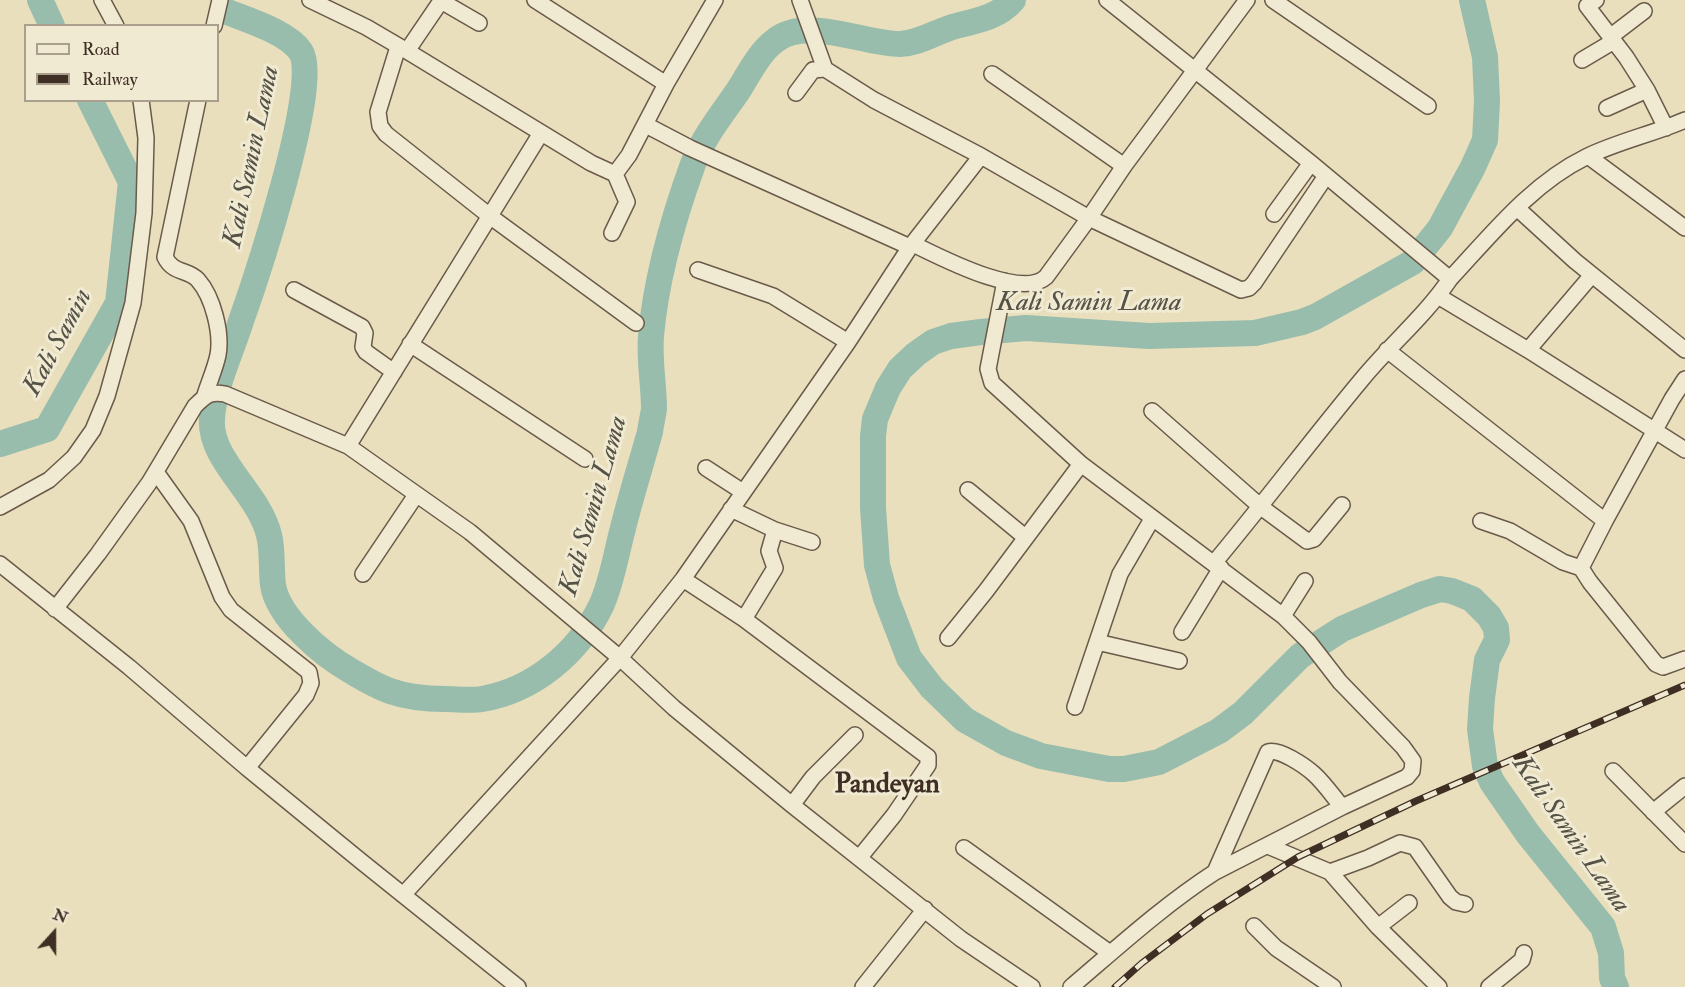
<!DOCTYPE html>
<style>
body{margin:0}
#map{position:relative;width:1685px;height:987px;overflow:hidden;background:#eadfbc;font-family:"IM FELL Double Pica",serif}
canvas{display:block}
.legend{position:absolute;left:24px;top:24px;width:195px;height:78px;box-sizing:border-box;background:#f1ead3;border:2px solid #aa9f8d;margin:0;padding:8px 10px;list-style:none;font-size:18px;color:#3f2e24}
.legend li{display:flex;align-items:center;gap:12px;height:30px}
.legend b{width:30px;border:2px solid #aa9f8d}
.north{position:absolute;left:24px;top:903px;width:60px;height:60px;-webkit-text-stroke:4px #f1ead3;paint-order:stroke;rotate:21deg;font-size:16px;font-weight:700;line-height:24px;text-align:center;color:#3f2e24}
.north::after{content:'';display:block;margin:auto;width:21px;height:27px;background:#3f2e24;clip-path:polygon(50% 0,100% 100%,50% 72%,0 100%)}
</style>
<div id="map">
<canvas width="1685" height="987"></canvas>
<ul class="legend">
<li><b style="height:8px;background:#f1ead3"></b>Road</li>
<li><b style="height:8px;background:#3f2e24"></b>Railway</li>
</ul>
<div class="north">N</div>
</div>
<script>
const g = document.querySelector('canvas').getContext('2d');
g.lineJoin = 'round';
function strokePath(path, color, width, dash) { g.strokeStyle = color; g.lineWidth = width; g.lineCap = dash ? 'butt' : 'round'; g.setLineDash(dash || []); g.stroke(path); }
function write(font, color, halo, rows, align = 'center') {
  g.font = font + ' "IM FELL Double Pica",serif'; g.lineWidth = 6; g.setLineDash([]); g.textBaseline = 'middle'; g.strokeStyle = halo; g.fillStyle = color; for (const [text, x, y, turn = 0] of rows) {
    g.save(); g.translate(x, y); g.rotate((+turn || 0) * Math.PI / 180); g.textAlign = isNaN(turn) ? turn : align; if (halo) g.strokeText(text, 0, 0); g.fillText(text, 0, 0); g.restore();
  }
}
strokePath(new Path2D(`
 M 40,0 L 52,26
 M 1472,0 L 1485,57 L 1487,101 L 1485,140 L 1473,167 L 1440,228 L 1413,262 L 1315,317 L 1302,322 L 1255,333 L 1149,336 L 1026,328 L 981,332 L 951,336 L 933,342 L 916,354 L 900,369 L 888,388 L 875,419 L 873,436 L 873,508 L 877,565 L 886,598 L 909,658 L 932,688 L 965,720 L 1006,743 L 1041,756 L 1109,769 L 1124,769 L 1159,762 L 1219,731 L 1243,713 L 1300,656 L 1342,629 L 1421,595 L 1440,589 L 1452,591 L 1472,599 L 1489,616 L 1496,628 L 1497,640 L 1487,660 L 1482,698 L 1480,729 L 1485,766 L 1492,782 L 1528,834 L 1603,927 L 1611,953 L 1612,978 L 1616,987
 M 225,11 C 247,20 288,32 301,52 C 321,84 255,282 240,324 C 231,352 213,391 212,419 C 209,460 259,493 269,535 C 273,551 271,568 273,585 C 278,618 323,655 351,671 C 363,678 376,686 390,691 C 407,697 427,699 445,699 C 457,699 470,701 482,699 C 534,690 578,653 601,606 C 612,582 616,554 623,528 C 631,496 641,464 650,432 C 651,424 653,416 654,409 C 654,385 649,361 651,336 C 656,278 673,219 693,164 C 703,138 722,114 738,91 C 749,74 759,52 776,40 C 806,16 865,44 900,44 C 920,43 937,31 956,26 C 976,21 999,17 1013,0
 M 0,444 L 47,429 L 118,303 L 131,182 L 90,100`), '#98bdad', 26);
const minor = new Path2D(`
 M 102,0 L 116,26
 M 310,0 L 366,27 L 407,51 L 591,163 L 615,174 L 629,155 L 666,84 L 715,0
 M 442,0 L 441,1 L 479,23
 M 535,0 L 666,84
 M 800,0 L 825,69
 M 1107,0 L 1311,163 L 1450,279 C 1491,235 1531,184 1586,157 C 1616,142 1653,134 1685,120
 M 1273,0 L 1428,106
 M 1596,0 L 1587,6 L 1626,57 L 1647,90 L 1666,128
 M 214,26 L 220,0
 M 1610,37 L 1644,11
 M 398,47 L 378,112 L 380,126 L 386,134 L 491,217 L 636,323
 M 407,51 L 441,1
 M 1582,60 L 1614,41
 M 992,74 L 1124,166
 M 796,93 L 813,70 L 825,69 L 874,100 L 981,156
 M 198,100 L 165,257 C 173,274 188,269 198,280 C 213,297 222,333 218,355 C 215,369 209,382 205,395
 M 1607,108 L 1647,90
 M 646,125 L 690,148 L 910,247
 M 1588,156 L 1685,228
 M 1517,208 L 1575,261 L 1685,350
 M 1274,214 L 1311,163
 M 612,233 L 627,202 L 615,174
 M 913,244 C 940,257 1021,300 1046,277 L 1089,218 L 1241,290 L 1249,288 L 1254,283 L 1326,176
 M 698,270 L 773,296 L 848,342
 M 1005,281 L 988,369 L 992,383 L 1081,464 L 1283,616 L 1309,642 L 1340,682 L 1403,747 L 1413,761 L 1412,771 L 1407,777 L 1342,807 L 1215,872 C 1164,905 1118,947 1071,987
 M 294,290 L 362,327 L 365,333 L 363,347 L 366,352 L 394,372
 M 1438,296 L 1528,350 L 1685,450
 M 410,344 L 585,459
 M 1387,350 L 1605,521
 M 1528,350 L 1592,275
 M 1685,379 L 1672,399 L 1605,521 L 1581,568 L 1590,582 L 1656,664 L 1663,667 L 1685,659
 M 1152,411 L 1261,507 L 1307,541 L 1314,539 L 1342,505
 M 348,446 L 541,133
 M 706,468 L 743,492
 M 156,472 L 191,521 L 222,597 L 231,610 L 309,672 L 311,683 L 306,695 L 247,768
 M 968,490 L 1025,537
 M 0,507 L 49,480 L 74,457 L 93,430 L 107,396 L 133,303 L 144,213 L 146,138 L 141,100
 M 731,509 L 775,530 L 769,551 L 775,568 L 744,619
 M 1481,521 L 1510,531 L 1563,562 L 1581,568
 M 775,530 L 812,542
 M 1214,563 C 1265,502 1312,439 1363,378 C 1391,344 1425,316 1450,279
 M 0,564 L 129,667 L 247,768 L 362,862 L 518,987
 M 363,574 L 416,495
 M 683,579 L 744,619 L 928,757 L 928,765 L 894,815 L 860,857
 M 55,609 L 98,554 L 149,483 L 195,406 C 205,396 210,391 225,394 L 348,446 L 470,532 L 620,658 L 674,708 L 792,805 L 961,939 L 1032,987
 M 1283,616 L 1305,581
 M 1182,632 L 1221,568
 M 948,638 L 986,591 L 1081,464
 M 1097,642 L 1179,661
 M 1075,707 L 1120,574 L 1152,519
 M 1613,771 L 1685,844
 M 792,805 L 813,777 L 855,735
 M 1653,812 L 1685,786
 M 1268,846 L 1330,872 L 1378,927 L 1439,987
 M 964,848 L 1110,953
 M 1215,872 L 1268,752 C 1279,748 1305,766 1314,774 C 1324,783 1333,796 1342,807
 M 1330,872 L 1368,858 L 1400,843 L 1415,847 L 1450,897 L 1456,902 L 1465,904
 M 403,895 L 620,658 L 683,579 L 848,342 L 910,247 L 981,156 L 1089,218 L 1124,166 L 1247,0
 M 1254,926 L 1276,948 L 1333,987
 M 1378,927 L 1409,903
 M 863,987 L 925,909
 M 1489,987 L 1522,960 L 1524,953`);
strokePath(minor, '#6a5a4a', 18);
strokePath(minor, '#f1ead3', 15);
const rail = new Path2D(`
 M 1115,987 L 1142,963 L 1207,914 L 1298,857 L 1416,801 L 1685,685`);
strokePath(rail, '#3f2e24', 7);
strokePath(rail, '#f1ead3', 4.5, [14]);
write('italic 27px', '#555246', '#f1ead3', [
 ["Kali Samin Lama",253,157,-78],
 ["Kali Samin Lama",1089,304],
 ["Kali Samin",59,343,-62],
 ["Kali Samin Lama",595,506,-74],
 ["Kali Samin Lama",1570,835,55]
]);
write('bold 28px', '#3f2e24', '#f1ead3', [
 ["Pandeyan",887,786]
]);
</script>
